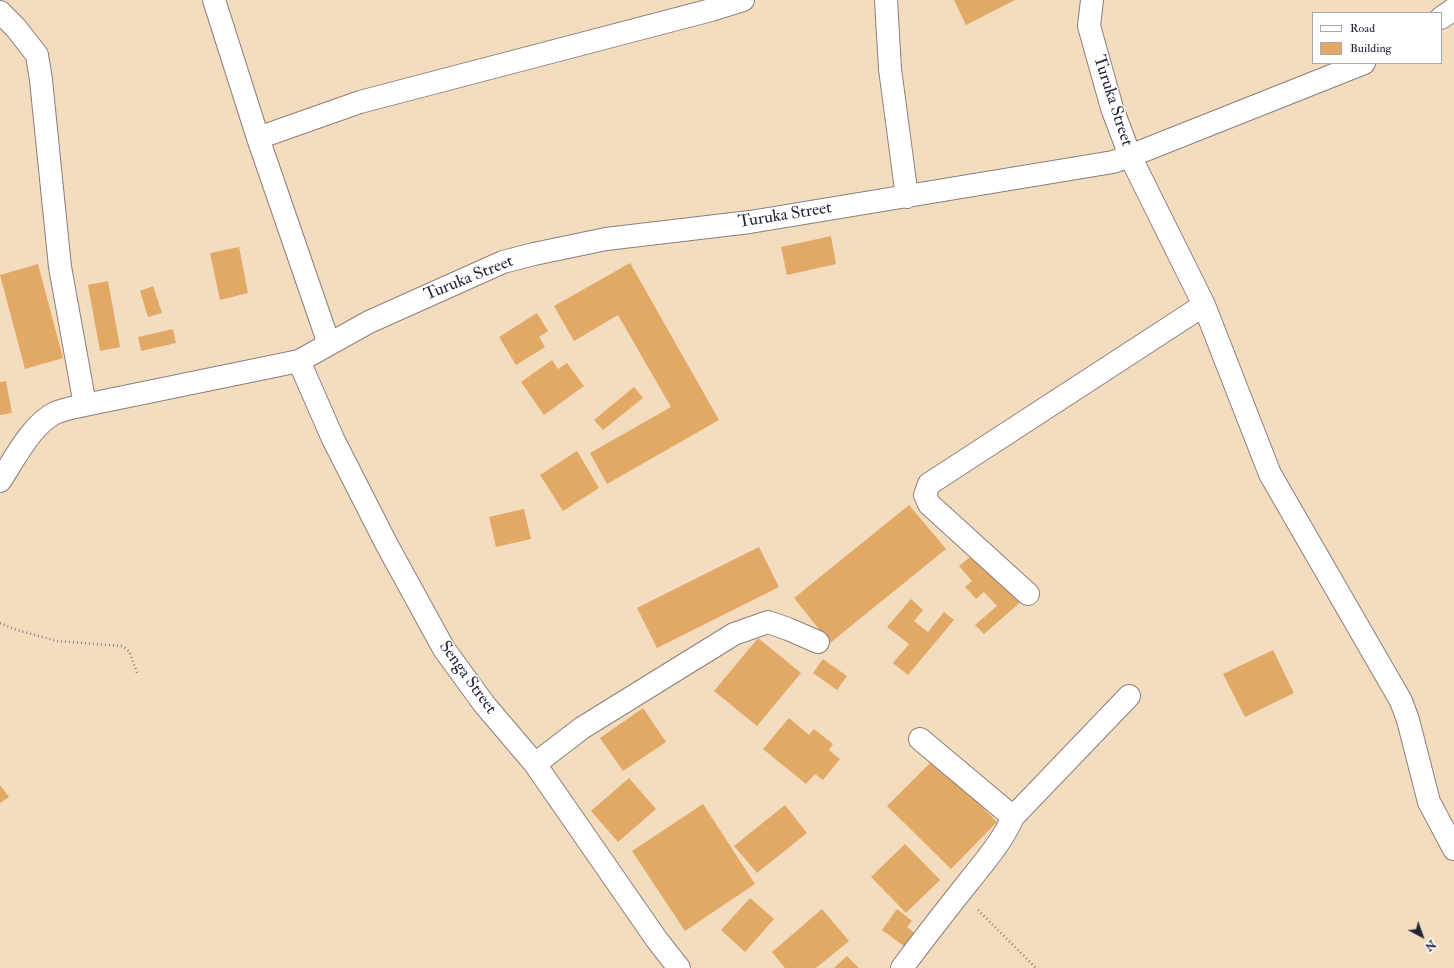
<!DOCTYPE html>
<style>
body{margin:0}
#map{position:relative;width:1454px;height:968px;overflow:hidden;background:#f4dcbf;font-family:"IM FELL Double Pica",serif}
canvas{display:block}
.legend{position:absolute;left:1312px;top:12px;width:130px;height:52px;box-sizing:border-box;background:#fff;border:1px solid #a7a7b1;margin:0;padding:5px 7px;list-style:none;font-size:12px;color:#22223b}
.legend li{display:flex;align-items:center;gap:8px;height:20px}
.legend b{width:20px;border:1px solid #a7a7b1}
.north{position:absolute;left:1402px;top:916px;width:40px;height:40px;-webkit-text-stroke:3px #fff;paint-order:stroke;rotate:139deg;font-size:11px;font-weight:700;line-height:16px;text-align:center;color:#22223b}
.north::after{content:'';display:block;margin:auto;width:14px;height:18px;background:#22223b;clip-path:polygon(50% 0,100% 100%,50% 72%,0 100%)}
</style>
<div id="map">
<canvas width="1454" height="968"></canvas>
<ul class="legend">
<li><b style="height:5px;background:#fff"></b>Road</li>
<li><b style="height:11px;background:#e1a965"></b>Building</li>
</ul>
<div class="north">N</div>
</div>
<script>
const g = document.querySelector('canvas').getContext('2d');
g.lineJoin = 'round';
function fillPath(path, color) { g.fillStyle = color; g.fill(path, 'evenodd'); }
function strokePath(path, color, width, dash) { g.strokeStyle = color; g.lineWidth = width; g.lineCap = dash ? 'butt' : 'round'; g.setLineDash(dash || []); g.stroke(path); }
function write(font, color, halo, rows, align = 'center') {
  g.font = font + ' "IM FELL Double Pica",serif'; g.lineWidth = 3; g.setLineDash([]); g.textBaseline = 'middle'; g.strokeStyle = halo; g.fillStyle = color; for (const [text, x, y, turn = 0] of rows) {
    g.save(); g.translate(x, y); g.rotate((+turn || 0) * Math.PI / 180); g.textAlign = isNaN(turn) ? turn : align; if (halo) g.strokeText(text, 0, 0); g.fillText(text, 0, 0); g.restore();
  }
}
fillPath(new Path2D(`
 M 954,0 L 1015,0 L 966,25 Z
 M 831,236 L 836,264 L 787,275 L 781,247 Z
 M 239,247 L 248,293 L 220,300 L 210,253 Z
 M 630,263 L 719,420 L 607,484 L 590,453 L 671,407 L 618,315 L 574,341 L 554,306 Z
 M 38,264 L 63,358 L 25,369 L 0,275 Z
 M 108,281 L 120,347 L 100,351 L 88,285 Z
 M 153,286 L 162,313 L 148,317 L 140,291 Z
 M 537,313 L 548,331 L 539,337 L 545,347 L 516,365 L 499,337 Z
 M 173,329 L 176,343 L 141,351 L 138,337 Z
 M 552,360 L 558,369 L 567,363 L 584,386 L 544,415 L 521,382 Z
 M 6,381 L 12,413 L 0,415 L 0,382 Z
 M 634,387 L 643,398 L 603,430 L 594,420 Z
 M 577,451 L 599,488 L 563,511 L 540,475 Z
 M 909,505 L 946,549 L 830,643 L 794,598 Z
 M 524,509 L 531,539 L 496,547 L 489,517 Z
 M 759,547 L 779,587 L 657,648 L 637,608 Z
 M 975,553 L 1024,599 L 984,634 L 975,625 L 997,606 L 984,592 L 976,599 L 965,587 L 972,581 L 959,566 Z
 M 911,599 L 923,610 L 914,621 L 928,632 L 944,612 L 954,620 L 908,675 L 893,663 L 909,644 L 887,627 Z
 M 758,638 L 801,673 L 757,726 L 714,691 Z
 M 1273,650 L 1294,693 L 1245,717 L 1223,674 Z
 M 823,659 L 847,676 L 837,690 L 813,673 Z
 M 643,708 L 666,742 L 623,771 L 600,738 Z
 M 789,718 L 809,735 L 814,729 L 833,744 L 829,750 L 840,759 L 823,780 L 815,774 L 806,784 L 763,749 Z
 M 934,759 L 997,822 L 951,869 L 887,806 Z
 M 629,778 L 656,809 L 618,842 L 591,811 Z
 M 0,785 L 9,797 L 0,803 Z
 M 703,804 L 755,884 L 685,931 L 632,851 Z
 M 785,805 L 807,833 L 757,873 L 734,846 Z
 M 905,844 L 940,880 L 906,913 L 871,877 Z
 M 750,898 L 774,919 L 745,952 L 721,930 Z
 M 822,909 L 849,941 L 816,968 L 785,968 L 772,952 Z
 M 897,909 L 912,921 L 907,927 L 918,936 L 908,949 L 882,930 Z
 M 847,956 L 859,968 L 834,968 Z`), '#e1a965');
const minor = new Path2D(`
 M 214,0 L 258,138 L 329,344
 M 886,0 L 890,69 L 907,197
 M 0,12 L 16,28 L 37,55 L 41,80 L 60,267 L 85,405
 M 1441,18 L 1454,9
 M 1364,63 L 1130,156 L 1204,305 L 1270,474 L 1401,701 L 1408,720 L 1429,802 L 1454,849
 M 258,138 L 360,102 L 711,10 L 743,0
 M 299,361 L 333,439 L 387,545 L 444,649 L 484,704 L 535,764 L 657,940 L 679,968
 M 0,481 C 14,460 32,424 55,413 C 64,409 75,407 85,405 L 299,361 L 369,322 L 503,262 L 534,254 L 606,239 L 750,222 L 1113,162 L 1130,156 L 1112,108 L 1089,26 L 1092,0
 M 1028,594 L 929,504 L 925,495 L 929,484 L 1204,305
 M 535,764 L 582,728 L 734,634 L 768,622 L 788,629 L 818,642
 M 1013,817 L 1129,696
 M 902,968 C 924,938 947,909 970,880 C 986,860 1003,840 1013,817 L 920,739`);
strokePath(minor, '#8b7f7d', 24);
strokePath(new Path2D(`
 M 0,623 L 17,630 L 57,641 L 122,646 L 129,651 L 137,673
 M 978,910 L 1036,968`), '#8b7f7d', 2.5, [1, 3]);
strokePath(minor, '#fff', 22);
write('17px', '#22223b', '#fff', [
 ["Turuka Street",1112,101,72],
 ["Turuka Street",785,216,-9],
 ["Turuka Street",469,279,-22],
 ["Senga Street",467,678,54]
]);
</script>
